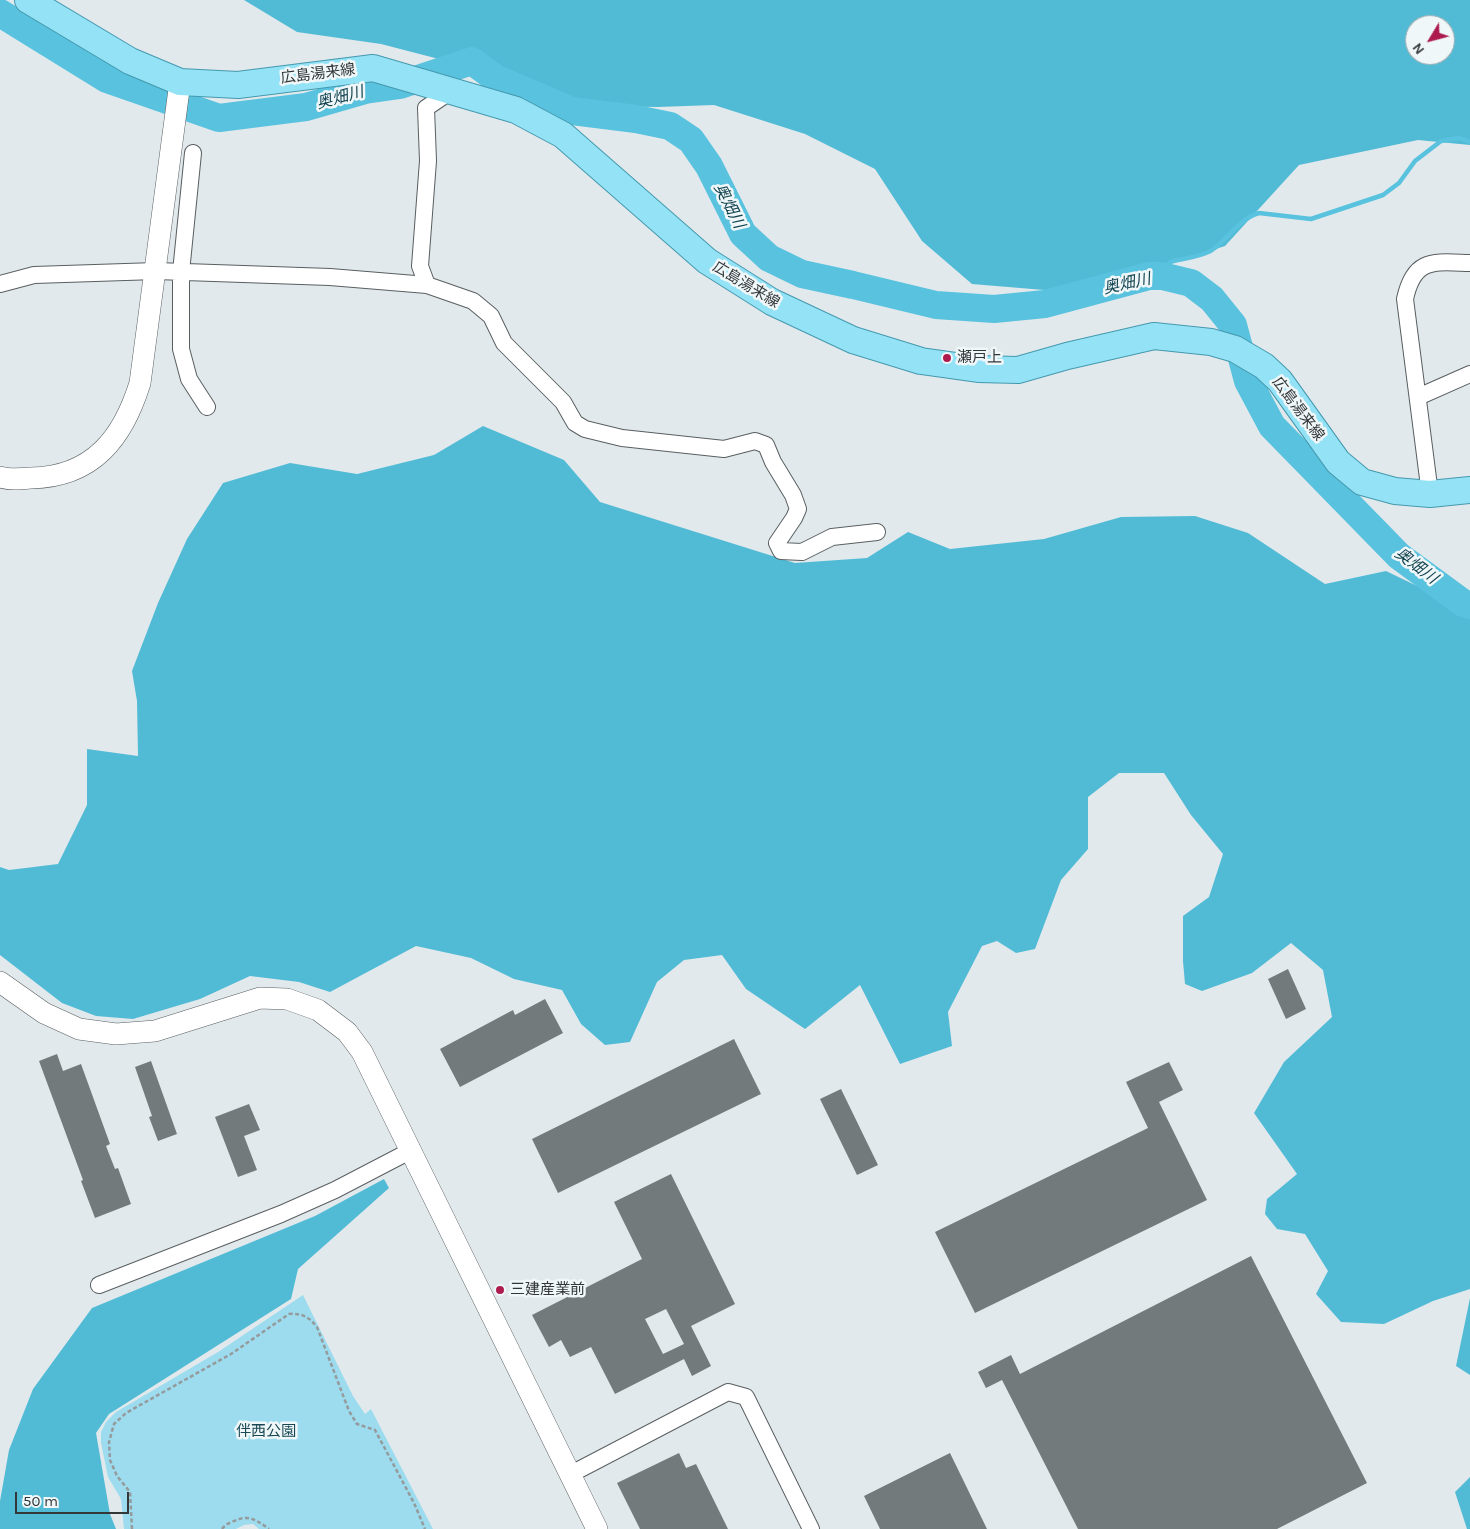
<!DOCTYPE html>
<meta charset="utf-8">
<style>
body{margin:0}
#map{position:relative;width:1470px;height:1529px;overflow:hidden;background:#e2e9ec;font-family:Karla,sans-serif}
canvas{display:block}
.north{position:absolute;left:1405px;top:15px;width:50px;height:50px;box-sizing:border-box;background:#eff7f9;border:1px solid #a4aaac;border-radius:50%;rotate:233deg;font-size:14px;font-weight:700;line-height:20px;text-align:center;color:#343738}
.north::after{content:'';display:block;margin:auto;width:18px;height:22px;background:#ad1b4e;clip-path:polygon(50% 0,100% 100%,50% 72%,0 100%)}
.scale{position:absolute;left:15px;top:1492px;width:114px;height:22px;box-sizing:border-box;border:2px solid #343738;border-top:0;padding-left:6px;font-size:15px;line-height:18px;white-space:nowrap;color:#343738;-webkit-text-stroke:4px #eff7f9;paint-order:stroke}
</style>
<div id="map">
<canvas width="1470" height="1529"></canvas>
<div class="north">N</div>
<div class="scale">50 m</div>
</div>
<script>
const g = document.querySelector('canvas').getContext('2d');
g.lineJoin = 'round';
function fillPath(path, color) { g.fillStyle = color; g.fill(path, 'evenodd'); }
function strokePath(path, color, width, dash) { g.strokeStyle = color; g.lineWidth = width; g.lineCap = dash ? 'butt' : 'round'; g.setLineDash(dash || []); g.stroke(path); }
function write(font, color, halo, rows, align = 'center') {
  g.font = font + ' Karla,"Noto Sans JP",sans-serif'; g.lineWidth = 5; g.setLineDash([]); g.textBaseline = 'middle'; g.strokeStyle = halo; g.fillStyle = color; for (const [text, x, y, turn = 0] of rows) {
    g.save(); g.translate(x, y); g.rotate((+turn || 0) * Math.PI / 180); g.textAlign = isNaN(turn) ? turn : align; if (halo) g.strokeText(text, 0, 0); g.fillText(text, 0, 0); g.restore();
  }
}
fillPath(new Path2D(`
 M 303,1295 L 353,1396 L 365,1414 L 371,1409 L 433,1529 L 259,1529 L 253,1524 L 244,1525 L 236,1529 L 124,1529 L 121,1499 L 108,1477 L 101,1443 L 101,1432 L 106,1422 L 116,1412 L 218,1352 Z`), '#9cdcee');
fillPath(new Path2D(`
 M 244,0 L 1470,0 L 1470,145 L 1418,140 L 1299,165 L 1225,246 L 1111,283 L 1044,290 L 972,284 L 922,241 L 875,169 L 805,134 L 714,105 L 658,107 L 575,106 L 516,79 L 381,44 L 297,32 ZM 1415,25 L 1445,25 L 1445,55 L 1415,55 Z
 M 483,426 L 564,460 L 600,502 L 795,563 L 867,558 L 908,532 L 950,549 L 1044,539 L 1121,517 L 1195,516 L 1248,533 L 1325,584 L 1386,571 L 1440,597 L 1470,609 L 1470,1289 L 1433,1301 L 1384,1324 L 1341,1322 L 1316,1294 L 1328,1271 L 1305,1234 L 1277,1229 L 1265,1214 L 1267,1199 L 1297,1174 L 1254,1113 L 1284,1062 L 1332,1017 L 1323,970 L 1291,943 L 1252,973 L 1202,991 L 1185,984 L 1183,961 L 1183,916 L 1209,897 L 1223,854 L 1191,815 L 1164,773 L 1119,773 L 1088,797 L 1088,849 L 1061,880 L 1035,949 L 1016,953 L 997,941 L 982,946 L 948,1012 L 952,1046 L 900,1064 L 860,985 L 805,1029 L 746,989 L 722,955 L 684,960 L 657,982 L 630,1042 L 605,1045 L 581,1024 L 562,990 L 514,979 L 471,958 L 416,946 L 330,992 L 299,982 L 250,976 L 200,999 L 133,1019 L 96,1016 L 62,1003 L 0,955 L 0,867 L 9,870 L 58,864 L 87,805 L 87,749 L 138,756 L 137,701 L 132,671 L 158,603 L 187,539 L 223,483 L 290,463 L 357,474 L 434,455 Z
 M 384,1179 L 389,1188 L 298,1269 L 291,1299 L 109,1414 L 96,1433 L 110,1514 L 116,1529 L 0,1529 L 0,1501 L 9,1450 L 33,1389 L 92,1308 L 315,1216 Z
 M 1470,1298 L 1470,1375 L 1456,1366 Z
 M 1470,1477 L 1470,1529 L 1467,1529 L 1455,1492 Z`), '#51bbd6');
strokePath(new Path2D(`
 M 1162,276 L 1170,262 C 1181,259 1204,256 1212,250 C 1228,239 1240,218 1259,213 L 1311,219 L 1383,195 L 1399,183 L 1415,161 L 1441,141 L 1459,138 L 1470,142`), '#59c2de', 4.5);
strokePath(new Path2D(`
 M 0,13 L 107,79 L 219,118 L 306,107 L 365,90 L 400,85 L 472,61 L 495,78 L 572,111 L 636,119 L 670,126 L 691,140 L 709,166 L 743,234 L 769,258 L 802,274 L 853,285 L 936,305 L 994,309 L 1045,304 L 1149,276 L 1162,276 L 1191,283 L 1212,299 L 1233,325 L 1248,381 L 1272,426 L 1399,556 L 1463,603 L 1470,605`), '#59c2de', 28);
fillPath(new Path2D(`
 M 1288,969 L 1306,1009 L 1286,1019 L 1268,979 Z
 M 545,999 L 563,1033 L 460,1087 L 440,1049 L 513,1010 L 515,1015 Z
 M 734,1039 L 761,1094 L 558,1193 L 532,1139 Z
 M 57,1054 L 63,1071 L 81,1064 L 110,1144 L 106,1146 L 115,1169 L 118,1168 L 131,1204 L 95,1218 L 81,1181 L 83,1180 L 39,1061 Z
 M 151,1061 L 177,1134 L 158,1141 L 149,1117 L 152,1116 L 135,1067 Z
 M 1169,1062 L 1183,1090 L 1159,1102 L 1207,1200 L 975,1313 L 935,1232 L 1148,1128 L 1126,1082 Z
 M 841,1089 L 878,1165 L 857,1175 L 820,1099 Z
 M 249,1104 L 260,1130 L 244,1136 L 257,1170 L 238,1177 L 215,1117 Z
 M 671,1174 L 735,1304 L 691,1326 L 711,1366 L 692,1376 L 684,1359 L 615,1394 L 591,1347 L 570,1357 L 561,1340 L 549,1347 L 532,1315 L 642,1259 L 614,1202 ZM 666,1309 L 684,1344 L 663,1354 L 645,1319 Z
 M 1251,1256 L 1367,1483 L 1277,1529 L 1078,1529 L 1002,1380 L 986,1388 L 978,1372 L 1011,1355 L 1020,1374 Z
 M 679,1453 L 686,1468 L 696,1464 L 728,1529 L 640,1529 L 617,1483 Z
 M 950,1453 L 987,1529 L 880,1529 L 864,1496 Z`), '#737a7c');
const minor = new Path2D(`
 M 193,153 L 181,272 L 181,349 L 189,379 L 207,407
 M 0,284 L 34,275 L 156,271 L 330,277 L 427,285 L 473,301 L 491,316 L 504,343 L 563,402 L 575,423 L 585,429 L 622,438 L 724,449 L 755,441 L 766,445 L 773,462 L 793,495 L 798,509 L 794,518 L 777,543 L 781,551 L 802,552 L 832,537 L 877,532
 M 427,285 L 420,266 L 428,161 L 426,108 L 451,91
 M 1418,397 L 1470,374
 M 1430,494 L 1405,299 C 1414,257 1434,262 1470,263
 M 99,1285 L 281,1214 L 335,1190 L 410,1151
 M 571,1474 L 728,1392 L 746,1397 L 811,1529`);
const tertiary = new Path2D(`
 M 0,477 C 10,480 20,479 31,478 C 93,477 123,438 140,383 L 180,82
 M 0,982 L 44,1013 L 79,1029 L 116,1034 L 155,1031 L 260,998 L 287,999 L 318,1010 L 347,1032 L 362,1052 L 597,1529`);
const primary = new Path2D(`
 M 28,0 L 130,61 L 180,82 L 238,85 L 373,68 L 516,110 L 563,135 L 707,261 L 772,302 L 853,340 L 921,361 L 978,369 L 1018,370 L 1067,356 L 1154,336 L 1211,342 L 1235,349 L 1264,366 L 1280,381 L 1338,462 L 1362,482 L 1395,491 L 1430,494 L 1470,490`);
strokePath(minor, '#595f61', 18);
strokePath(tertiary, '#595f61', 22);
strokePath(primary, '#4499ae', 28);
strokePath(new Path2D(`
 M 132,1529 L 130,1492 L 117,1476 L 110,1460 L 109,1442 L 114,1424 L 126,1413 L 231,1354 L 289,1314 C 302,1313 309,1317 317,1327 L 349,1411 L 357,1424 L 375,1430 L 414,1503 L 425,1529
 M 222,1529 C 225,1525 227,1524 232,1522 C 248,1514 255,1519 269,1529`), '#959a9c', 2.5, [4, 2.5]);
strokePath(minor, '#fff', 16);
strokePath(tertiary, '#fff', 21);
strokePath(primary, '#94e2f5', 26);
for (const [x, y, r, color] of [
 [947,358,5,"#ad1b4e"],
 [500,1290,5,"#ad1b4e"]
]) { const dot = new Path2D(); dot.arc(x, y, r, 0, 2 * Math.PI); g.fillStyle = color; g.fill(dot); strokePath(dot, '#eff7f9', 2); }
write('15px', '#343738', '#eff7f9', [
 ["広島湯来線",318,74,-7],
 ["広島湯来線",746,285,31],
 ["広島湯来線",1298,409,53]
]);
write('15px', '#343738', '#eff7f9', [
 ["瀬戸上",957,358],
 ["三建産業前",510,1290]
], 'left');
write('15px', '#194854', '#eff7f9', [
 ["伴西公園",266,1432]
]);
write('italic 16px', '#13434f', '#eff7f9', [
 ["奥畑川",340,98,-15],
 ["奥畑川",729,206,63],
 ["奥畑川",1127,284,-12],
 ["奥畑川",1416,566,37]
]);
</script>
